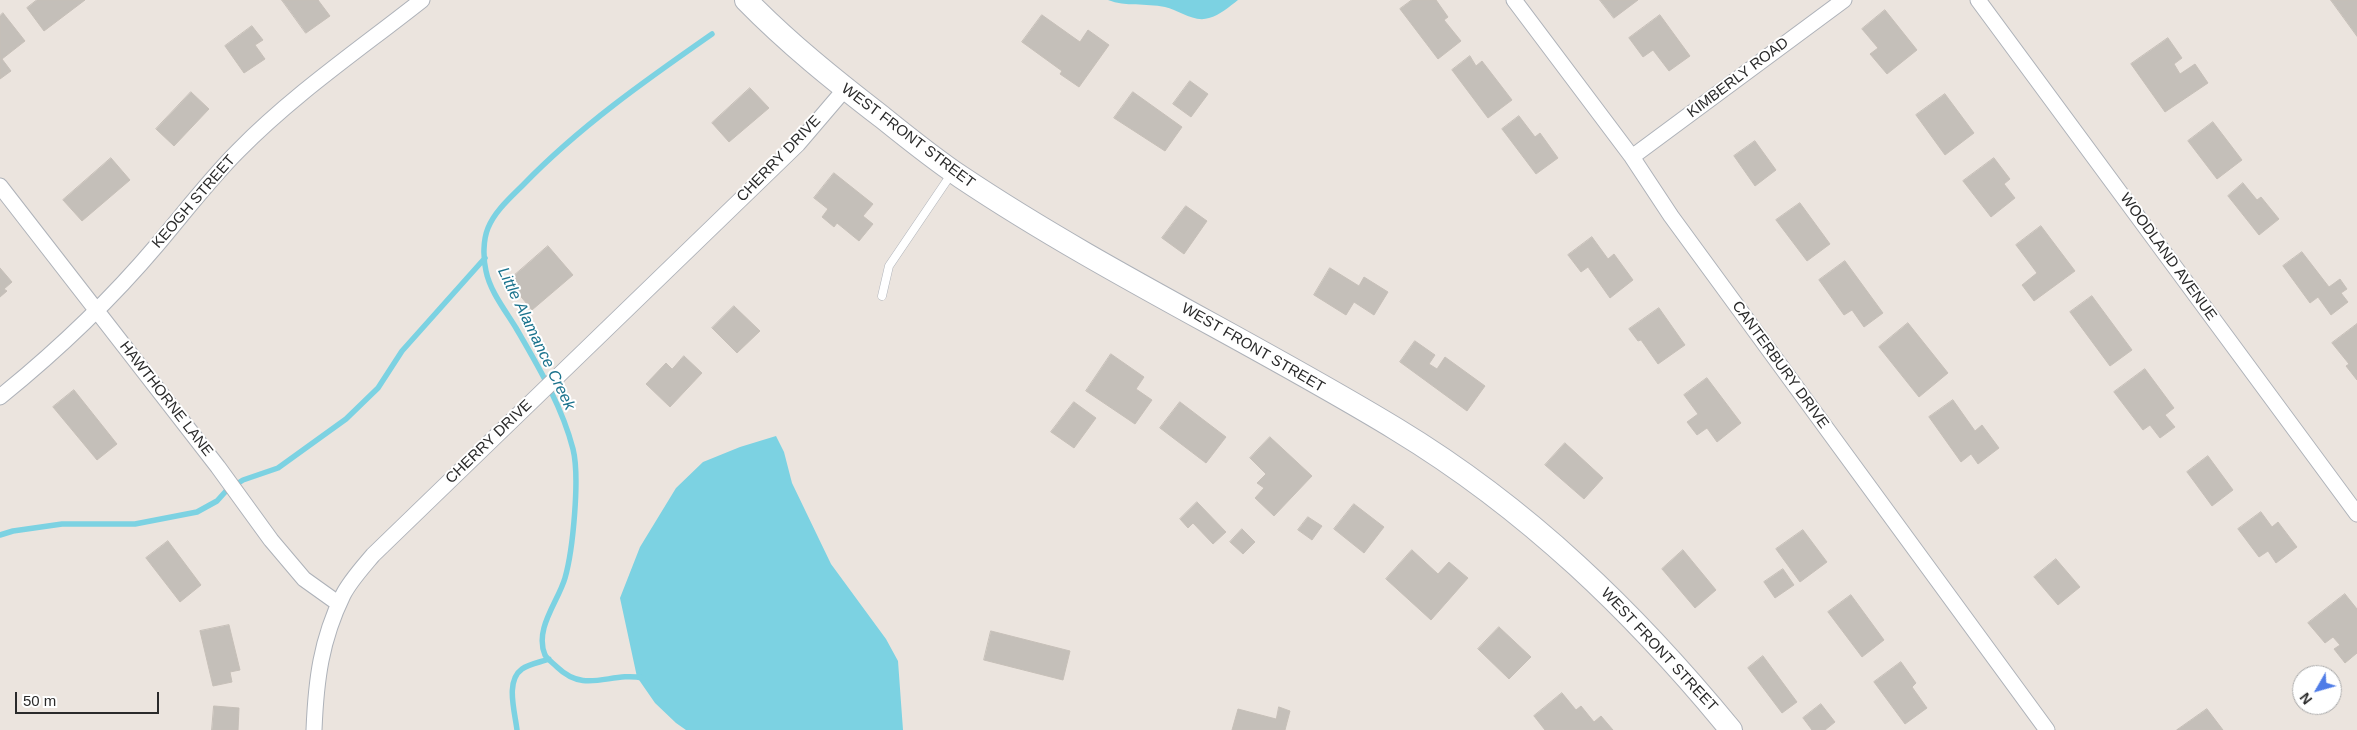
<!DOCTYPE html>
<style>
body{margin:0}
#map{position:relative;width:2357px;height:730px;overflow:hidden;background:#ebe4de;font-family:Helvetica,sans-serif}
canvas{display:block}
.north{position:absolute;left:2292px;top:665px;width:50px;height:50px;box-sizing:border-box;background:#fff;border:1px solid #aaa;border-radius:50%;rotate:232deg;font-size:14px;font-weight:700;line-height:20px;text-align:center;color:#2a2a2a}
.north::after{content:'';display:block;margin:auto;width:18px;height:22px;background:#4f7ce7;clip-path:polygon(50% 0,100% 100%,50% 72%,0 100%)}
.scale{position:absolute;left:15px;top:692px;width:144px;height:22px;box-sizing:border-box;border:2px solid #2a2a2a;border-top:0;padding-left:6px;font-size:15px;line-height:18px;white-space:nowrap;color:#2a2a2a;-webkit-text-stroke:4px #fff;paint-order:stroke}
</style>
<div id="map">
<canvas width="2357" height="730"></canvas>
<div class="north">N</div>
<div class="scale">50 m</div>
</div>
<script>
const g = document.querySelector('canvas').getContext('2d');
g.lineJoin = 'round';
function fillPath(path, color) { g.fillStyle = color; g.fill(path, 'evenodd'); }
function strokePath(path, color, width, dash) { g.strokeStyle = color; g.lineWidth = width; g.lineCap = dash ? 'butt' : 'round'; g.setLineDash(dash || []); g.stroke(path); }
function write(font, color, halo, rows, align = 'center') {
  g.font = font + ' Helvetica,sans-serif'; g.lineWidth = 4; g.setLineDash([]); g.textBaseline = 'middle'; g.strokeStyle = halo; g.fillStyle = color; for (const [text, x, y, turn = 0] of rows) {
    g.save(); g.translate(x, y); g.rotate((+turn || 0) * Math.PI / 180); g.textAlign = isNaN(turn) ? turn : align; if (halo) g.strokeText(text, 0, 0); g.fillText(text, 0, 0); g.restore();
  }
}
fillPath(new Path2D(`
 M 1108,0 L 1238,0 C 1229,7 1220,15 1209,18 C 1194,23 1179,10 1165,7 C 1145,3 1126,7 1108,0 Z
 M 776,436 L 784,452 L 792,483 L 831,564 L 886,639 L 898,661 L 903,730 L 686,730 L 676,723 L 655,703 L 637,677 L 620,598 L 640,547 L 676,488 L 703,462 L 740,447 Z`), '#7cd2e2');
strokePath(new Path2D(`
 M 0,535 L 13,531 L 62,524 L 135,524 L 197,512 L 217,501 L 226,491 L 243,480 L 278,468 L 346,419 L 378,388 L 402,351 L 485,258
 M 643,678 C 610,671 586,695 557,667 C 553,663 547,659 545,655 C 534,629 558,602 565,578 C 573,550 580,477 573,449 C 562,406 538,366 516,328 C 505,310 490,291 486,271 C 483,258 483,240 488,228 C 495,211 510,198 523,185 C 579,127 646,80 712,34
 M 517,730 C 515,712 505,681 522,669 C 529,664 541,662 549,659`), '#7cd2e2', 5.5);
const building = new Path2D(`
 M 37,0 L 85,0 L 44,31 L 27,8 Z
 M 282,0 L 318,0 L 330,16 L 306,33 Z
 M 1412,0 L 1436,0 L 1448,17 L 1444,20 L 1461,41 L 1438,59 L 1400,9 Z
 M 1600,0 L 1638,0 L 1614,18 Z
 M 2331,0 L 2357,0 L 2357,36 Z
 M 1885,10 L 1917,50 L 1887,74 L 1870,54 L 1878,48 L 1862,29 Z
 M 3,13 L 25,41 L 2,59 L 11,71 L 0,79 L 0,16 Z
 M 1042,15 L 1080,42 L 1088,30 L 1109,45 L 1079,87 L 1060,74 L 1062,71 L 1022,42 Z
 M 1660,15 L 1690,56 L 1669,71 L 1653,50 L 1643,57 L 1629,38 Z
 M 252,26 L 263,40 L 255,45 L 265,59 L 244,73 L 225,46 Z
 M 2168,38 L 2182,58 L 2174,64 L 2180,74 L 2195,64 L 2208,83 L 2165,112 L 2131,64 Z
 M 1470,56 L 1476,66 L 1482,61 L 1512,100 L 1488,118 L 1452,70 Z
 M 1190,81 L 1208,94 L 1191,117 L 1173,104 Z
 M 750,88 L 769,108 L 729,142 L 712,123 Z
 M 191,92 L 209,109 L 174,146 L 156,129 Z
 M 1133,92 L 1182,127 L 1165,151 L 1114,118 Z
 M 1945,94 L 1974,133 L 1945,155 L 1916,115 Z
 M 1519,116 L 1535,137 L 1540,133 L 1558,158 L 1536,174 L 1502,129 Z
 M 2213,122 L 2242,160 L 2217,179 L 2188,141 Z
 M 1755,141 L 1776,170 L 1755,186 L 1734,156 Z
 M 111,158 L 130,180 L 82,221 L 63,200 Z
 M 1994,158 L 2010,179 L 2004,184 L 2015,198 L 1991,217 L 1963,181 Z
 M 834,173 L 873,204 L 863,216 L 873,224 L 859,241 L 837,223 L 834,227 L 822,217 L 828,209 L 814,198 Z
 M 2243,183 L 2257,200 L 2261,197 L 2279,219 L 2259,235 L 2228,196 Z
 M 1800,203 L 1830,244 L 1807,261 L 1776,220 Z
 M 1186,206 L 1207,221 L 1184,254 L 1162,238 Z
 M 2041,226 L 2075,271 L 2034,301 L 2022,285 L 2037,273 L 2016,245 Z
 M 1592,237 L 1608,259 L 1614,254 L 1633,280 L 1610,298 L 1588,267 L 1581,272 L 1568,255 Z
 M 548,246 L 573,275 L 532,310 L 508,281 Z
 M 2302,252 L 2329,287 L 2340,279 L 2347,289 L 2341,293 L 2348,302 L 2331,315 L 2318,297 L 2310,303 L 2283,266 Z
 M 1845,261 L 1883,313 L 1864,327 L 1852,310 L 1844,315 L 1819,280 Z
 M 0,268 L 12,282 L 4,289 L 7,291 L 0,297 Z
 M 1330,268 L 1359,286 L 1364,277 L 1388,292 L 1374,315 L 1354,302 L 1346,315 L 1314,295 Z
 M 2092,296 L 2132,350 L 2110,366 L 2070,312 Z
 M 734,306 L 760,331 L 737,353 L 712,328 Z
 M 1659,308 L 1685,345 L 1658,364 L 1641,340 L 1638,341 L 1629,329 Z
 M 1908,323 L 1948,373 L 1919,397 L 1879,347 Z
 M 2357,324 L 2357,380 L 2346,366 L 2349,364 L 2332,343 Z
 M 1415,341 L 1435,355 L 1429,364 L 1437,369 L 1445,357 L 1485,386 L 1467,411 L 1400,362 Z
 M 1111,354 L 1144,377 L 1136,389 L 1152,400 L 1135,424 L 1086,391 Z
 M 684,356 L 702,373 L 670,407 L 646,384 L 666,363 L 672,369 Z
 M 2145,369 L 2174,408 L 2165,415 L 2175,427 L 2160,438 L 2150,425 L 2143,430 L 2114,392 Z
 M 1707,378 L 1741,423 L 1717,442 L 1707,428 L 1697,435 L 1687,422 L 1698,414 L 1684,395 Z
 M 74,390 L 117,444 L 97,460 L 53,407 Z
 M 1953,400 L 1975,431 L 1982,425 L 1999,448 L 1978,464 L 1971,454 L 1961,462 L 1929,417 Z
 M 1074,402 L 1096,418 L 1074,448 L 1051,432 Z
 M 1180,402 L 1226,437 L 1206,463 L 1160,428 Z
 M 1270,437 L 1312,476 L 1274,516 L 1255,498 L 1264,488 L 1257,483 L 1266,474 L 1250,458 Z
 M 1565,443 L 1603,478 L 1584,499 L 1545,465 Z
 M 2208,456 L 2233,490 L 2212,506 L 2187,472 Z
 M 1197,502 L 1226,532 L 1213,544 L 1193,523 L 1188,528 L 1180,519 Z
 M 1354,504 L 1384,527 L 1364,553 L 1334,529 Z
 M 2261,512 L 2272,527 L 2278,522 L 2297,547 L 2276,563 L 2268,551 L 2259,557 L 2238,529 Z
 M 1308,517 L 1322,526 L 1312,540 L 1298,530 Z
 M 1242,529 L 1255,542 L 1243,554 L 1230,542 Z
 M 1803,530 L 1827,562 L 1800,582 L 1776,549 Z
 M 168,541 L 201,585 L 180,602 L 146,558 Z
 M 1412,550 L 1438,574 L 1449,562 L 1468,578 L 1431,620 L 1386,579 Z
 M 1683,550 L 1716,590 L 1695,608 L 1662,569 Z
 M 2056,559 L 2080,587 L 2058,605 L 2034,577 Z
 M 1783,569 L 1794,585 L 1775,598 L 1764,582 Z
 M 2345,594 L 2357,609 L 2357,653 L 2345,663 L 2334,649 L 2340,645 L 2333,637 L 2325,643 L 2308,623 Z
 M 1851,595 L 1884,640 L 1862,657 L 1828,612 Z
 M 229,625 L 240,670 L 230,672 L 232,682 L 213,686 L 200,631 Z
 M 1499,627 L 1531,657 L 1509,679 L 1478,649 Z
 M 991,631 L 1070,651 L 1063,680 L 984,660 Z
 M 1763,656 L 1797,702 L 1782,713 L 1748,668 Z
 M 1901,662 L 1916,683 L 1912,687 L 1927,708 L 1905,724 L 1874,682 Z
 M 1562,693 L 1576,710 L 1581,706 L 1594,722 L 1601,716 L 1613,730 L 1545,730 L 1534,716 Z
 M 1821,704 L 1835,722 L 1825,730 L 1812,730 L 1803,718 Z
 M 214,706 L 239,708 L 238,730 L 212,730 Z
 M 1279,707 L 1290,711 L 1285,730 L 1232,730 L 1238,709 L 1276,719 Z
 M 2207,709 L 2223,730 L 2177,730 Z`);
fillPath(building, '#c4bfb9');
strokePath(building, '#c6bfb8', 1);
const lane = new Path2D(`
 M 882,296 L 889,266 L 952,173`);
const street = new Path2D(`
 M 1514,0 L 1632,157 L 1671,216 L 2047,730
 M 1978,0 L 2357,514
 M 1632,157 L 1844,0
 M 0,186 L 218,467 L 271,540 L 304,579 L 339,604
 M 0,397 C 58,350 108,303 157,245 C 184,213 209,180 238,151 C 294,94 360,49 422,0
 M 314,730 C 316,680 321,640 343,595 C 350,581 363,567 373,555 L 798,144 L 845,89`);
const secondary = new Path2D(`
 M 746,0 C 788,43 834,80 882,117 C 908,138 934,159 961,177 C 1100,270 1253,342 1396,429 C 1528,509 1634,612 1731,730`);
strokePath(lane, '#aeb2b9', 9);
strokePath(street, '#aeb2b9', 17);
strokePath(secondary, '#aeb2b9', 24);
strokePath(lane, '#fff', 8);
strokePath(street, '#fff', 15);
strokePath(secondary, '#fff', 22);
write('15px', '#2a2a2a', '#fff', [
 ["KIMBERLY ROAD",1738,78,-37],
 ["WEST FRONT STREET",908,136,37],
 ["CHERRY DRIVE",779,159,-46],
 ["KEOGH STREET",194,202,-49],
 ["WOODLAND AVENUE",2168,257,54],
 ["WEST FRONT STREET",1253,348,30],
 ["CANTERBURY DRIVE",1780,365,54],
 ["HAWTHORNE LANE",166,399,52],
 ["CHERRY DRIVE",489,442,-44],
 ["WEST FRONT STREET",1659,650,47]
]);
write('italic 16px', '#1b738d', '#fff', [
 ["Little Alamance Creek",536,339,64]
]);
</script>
